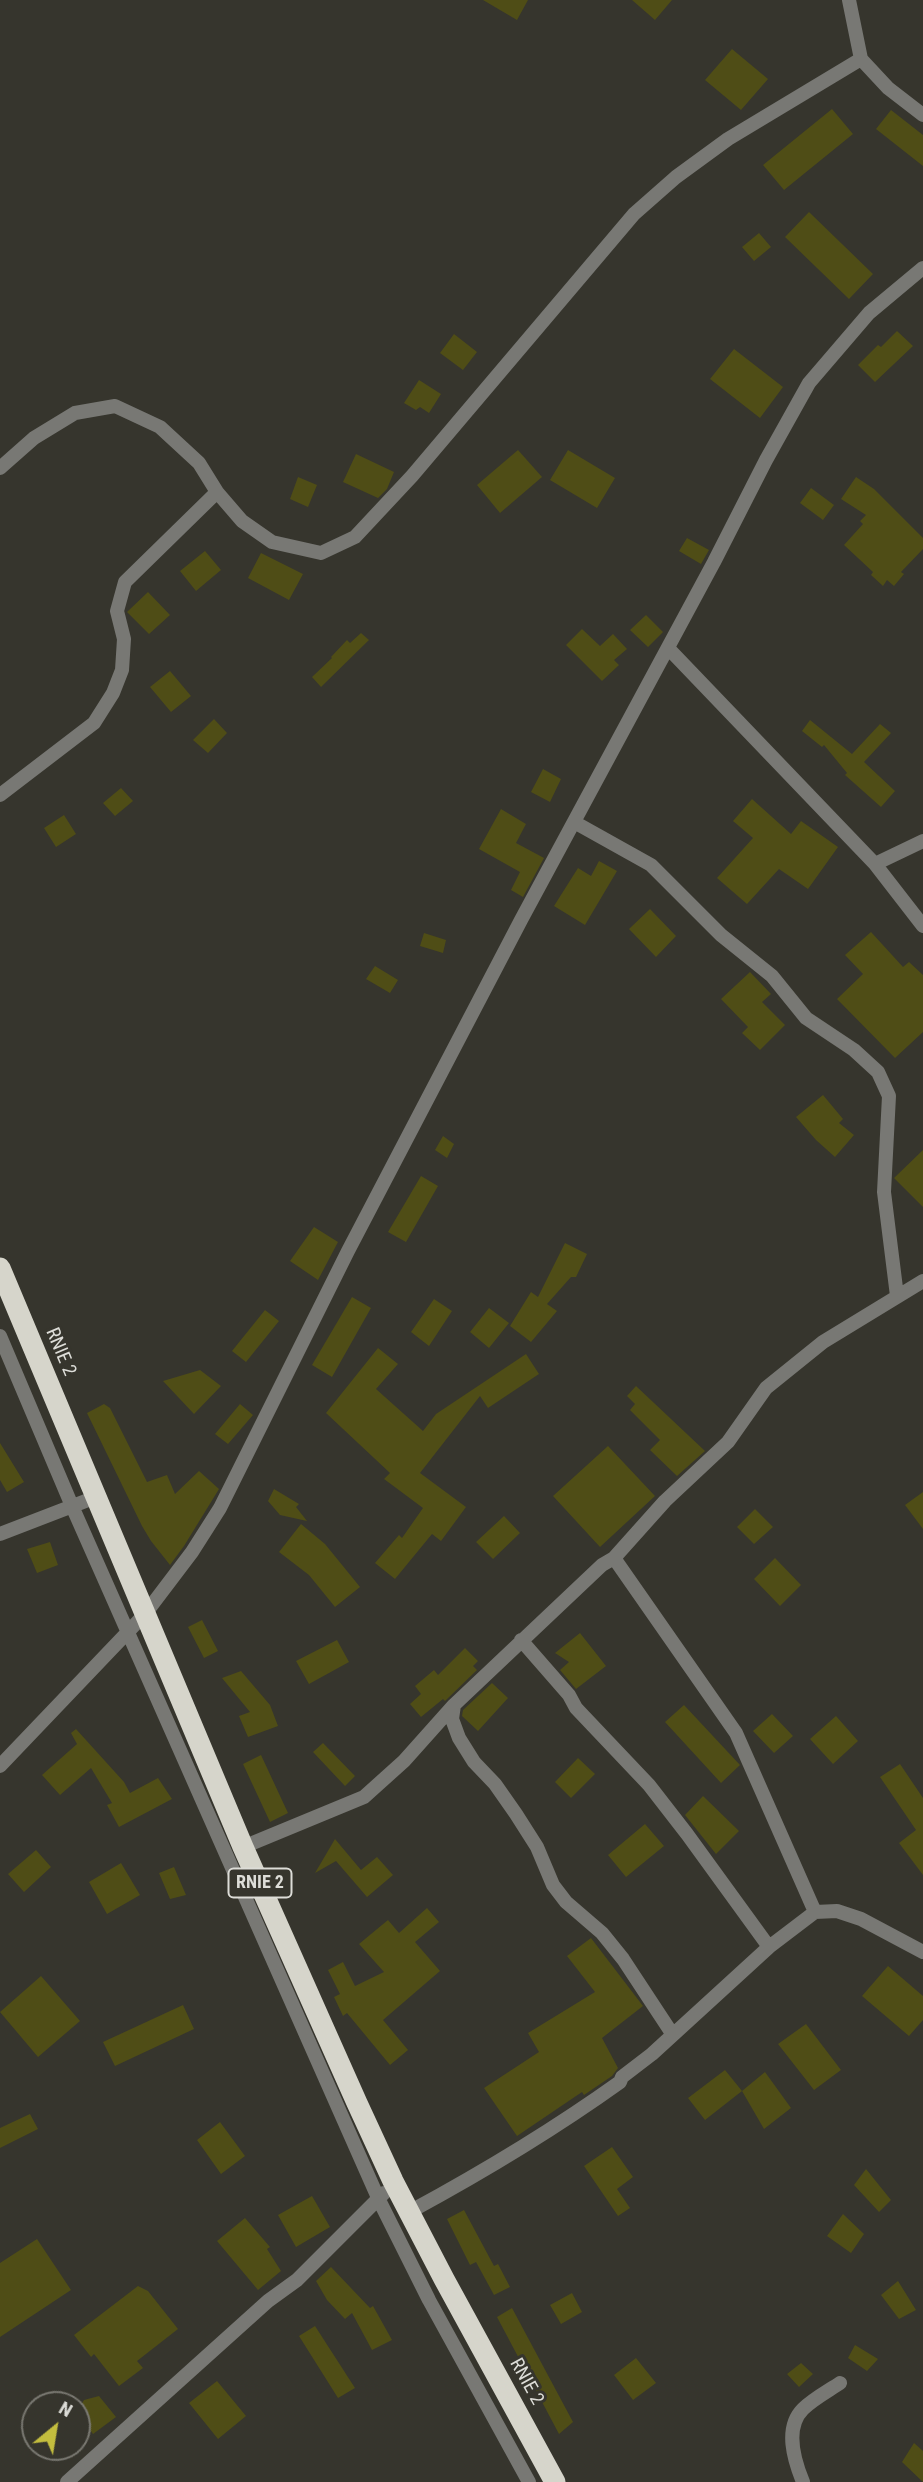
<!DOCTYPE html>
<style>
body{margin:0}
#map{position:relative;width:923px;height:2482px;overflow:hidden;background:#36352d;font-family:"Roboto Condensed",sans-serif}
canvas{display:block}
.north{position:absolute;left:21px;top:2391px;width:70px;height:70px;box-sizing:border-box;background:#36352d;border:2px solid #797871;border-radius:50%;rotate:30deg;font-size:19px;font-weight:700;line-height:28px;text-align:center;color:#ddddd8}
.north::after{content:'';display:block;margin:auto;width:24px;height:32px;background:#c3bd3e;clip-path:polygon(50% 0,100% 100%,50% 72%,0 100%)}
</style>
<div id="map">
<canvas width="923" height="2482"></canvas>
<div class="north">N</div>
</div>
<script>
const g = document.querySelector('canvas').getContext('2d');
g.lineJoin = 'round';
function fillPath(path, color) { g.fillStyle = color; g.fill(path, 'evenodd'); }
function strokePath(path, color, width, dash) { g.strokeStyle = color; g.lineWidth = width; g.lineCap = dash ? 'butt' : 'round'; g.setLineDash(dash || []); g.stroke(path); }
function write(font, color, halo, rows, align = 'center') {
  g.font = font + ' "Roboto Condensed",sans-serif'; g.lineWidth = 6; g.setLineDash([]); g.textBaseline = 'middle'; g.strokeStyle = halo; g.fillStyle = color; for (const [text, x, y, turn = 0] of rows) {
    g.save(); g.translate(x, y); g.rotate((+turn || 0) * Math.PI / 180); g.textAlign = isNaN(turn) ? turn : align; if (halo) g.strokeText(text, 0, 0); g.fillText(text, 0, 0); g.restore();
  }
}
fillPath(new Path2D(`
 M 483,0 L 528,0 L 517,20 Z
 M 632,0 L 672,0 L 655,20 Z
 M 732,49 L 768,79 L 741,110 L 705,80 Z
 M 832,109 L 853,134 L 784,190 L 763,165 Z
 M 891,110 L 923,135 L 923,166 L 876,129 Z
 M 809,212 L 873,274 L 849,299 L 785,237 Z
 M 759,233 L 771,247 L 754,261 L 742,247 Z
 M 897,331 L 913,346 L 875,382 L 858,365 L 878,345 L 881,347 Z
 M 454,334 L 477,352 L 463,370 L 440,353 Z
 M 734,349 L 783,387 L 760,418 L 710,379 Z
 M 419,380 L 441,394 L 429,413 L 420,407 L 416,410 L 404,403 Z
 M 518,450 L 542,477 L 500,513 L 477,485 Z
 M 568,450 L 615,478 L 597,508 L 550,480 Z
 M 356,454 L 394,472 L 387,489 L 378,498 L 343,482 Z
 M 298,477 L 317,485 L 308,507 L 290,499 Z
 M 856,477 L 874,489 L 923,538 L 923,549 L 901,572 L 904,574 L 894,586 L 887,580 L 883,586 L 871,575 L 873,572 L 844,545 L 863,524 L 860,521 L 866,515 L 841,499 Z
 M 811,488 L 834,505 L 823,520 L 800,503 Z
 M 687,538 L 709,550 L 701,564 L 679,551 Z
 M 205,551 L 221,570 L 196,591 L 180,571 Z
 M 261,553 L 303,574 L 289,600 L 248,578 Z
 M 148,592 L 170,615 L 149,634 L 127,612 Z
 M 646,615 L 663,632 L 648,647 L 630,630 Z
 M 582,629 L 600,646 L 613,634 L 627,649 L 614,660 L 619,665 L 602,681 L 566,645 Z
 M 361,633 L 369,640 L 321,687 L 312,677 L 332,658 L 331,657 L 347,640 L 350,643 Z
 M 170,671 L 191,696 L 171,712 L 150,687 Z
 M 214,719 L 227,733 L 208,753 L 193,740 Z
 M 810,720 L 852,754 L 880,724 L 891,733 L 864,762 L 895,791 L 881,807 L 845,775 L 847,773 L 824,745 L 822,747 L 802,731 Z
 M 543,769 L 561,779 L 550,802 L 531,792 Z
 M 121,788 L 133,801 L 115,816 L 103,803 Z
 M 752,799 L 791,834 L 801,821 L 838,847 L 808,889 L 779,869 L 747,904 L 717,878 L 753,838 L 733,821 Z
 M 501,809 L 526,824 L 516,843 L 544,858 L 523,897 L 511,890 L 520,872 L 479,849 Z
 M 64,815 L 76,834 L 56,847 L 44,828 Z
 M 599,861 L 617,871 L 585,925 L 554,906 L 578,868 L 591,876 Z
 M 650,909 L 676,936 L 656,957 L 629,929 Z
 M 871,932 L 903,967 L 909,962 L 923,975 L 923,1032 L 895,1058 L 837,999 L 863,974 L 845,955 Z
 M 424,933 L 446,940 L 443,953 L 420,946 Z
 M 375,966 L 398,980 L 390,993 L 366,979 Z
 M 750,972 L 771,994 L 762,1002 L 785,1025 L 760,1050 L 742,1033 L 748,1027 L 721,999 Z
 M 823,1095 L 843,1119 L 839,1123 L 854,1135 L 835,1157 L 816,1140 L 796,1117 Z
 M 443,1136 L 454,1144 L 447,1158 L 435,1150 Z
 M 923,1150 L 923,1207 L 894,1178 Z
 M 421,1176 L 438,1186 L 406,1242 L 388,1232 Z
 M 314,1227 L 338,1242 L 318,1280 L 290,1261 Z
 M 565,1243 L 587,1254 L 576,1277 L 571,1277 L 547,1304 L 557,1311 L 531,1342 L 510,1326 L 531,1292 L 538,1297 Z
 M 352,1297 L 371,1308 L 332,1377 L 312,1365 Z
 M 434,1299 L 452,1311 L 429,1346 L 411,1332 Z
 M 489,1308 L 509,1323 L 489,1348 L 470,1332 Z
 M 265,1310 L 279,1321 L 246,1362 L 232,1351 Z
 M 378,1348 L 398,1364 L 376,1389 L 423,1431 L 436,1414 L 526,1354 L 539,1374 L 488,1408 L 480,1396 L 420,1473 L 466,1507 L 441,1541 L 432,1534 L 395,1579 L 375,1563 L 399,1535 L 402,1538 L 423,1508 L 384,1479 L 390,1473 L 326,1413 Z
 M 200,1370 L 221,1386 L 194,1414 L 163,1381 Z
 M 636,1386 L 705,1451 L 677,1476 L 650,1450 L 660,1440 L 630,1410 L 635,1404 L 627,1396 Z
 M 104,1404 L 110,1408 L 147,1482 L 167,1475 L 175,1494 L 199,1471 L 219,1489 L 184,1546 L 170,1565 L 151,1541 L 142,1526 L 87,1413 Z
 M 240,1404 L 253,1415 L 228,1444 L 215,1434 Z
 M 0,1443 L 24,1482 L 7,1492 L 0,1480 Z
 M 608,1446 L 655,1496 L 600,1547 L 553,1496 Z
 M 274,1489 L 299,1504 L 296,1507 L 307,1521 L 280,1515 L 268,1501 Z
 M 923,1492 L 923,1529 L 905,1505 Z
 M 755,1509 L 773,1527 L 754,1544 L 737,1527 Z
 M 504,1516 L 520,1533 L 493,1559 L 476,1542 Z
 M 301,1524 L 325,1544 L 360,1587 L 335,1607 L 309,1575 L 279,1552 Z
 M 50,1542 L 58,1565 L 37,1573 L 27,1549 Z
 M 775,1558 L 801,1585 L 780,1606 L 754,1579 Z
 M 202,1620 L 218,1651 L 204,1658 L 188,1627 Z
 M 580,1633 L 606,1666 L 576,1689 L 560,1670 L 569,1662 L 555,1653 Z
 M 337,1640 L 349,1662 L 309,1684 L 296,1661 Z
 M 465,1648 L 478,1661 L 473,1666 L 477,1670 L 445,1701 L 443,1699 L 421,1717 L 410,1704 L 421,1694 L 415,1686 L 434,1670 L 438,1675 Z
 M 241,1671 L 270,1705 L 278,1726 L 248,1737 L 239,1716 L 250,1712 L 222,1678 Z
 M 492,1683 L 508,1698 L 478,1731 L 462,1716 L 463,1710 Z
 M 684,1705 L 740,1765 L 721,1783 L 665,1722 Z
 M 772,1714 L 793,1736 L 774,1753 L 753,1731 Z
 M 836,1716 L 858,1741 L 833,1764 L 810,1739 Z
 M 76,1729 L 124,1782 L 130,1793 L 158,1778 L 172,1799 L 119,1827 L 107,1805 L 112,1803 L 91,1768 L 60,1795 L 42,1775 L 77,1744 L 71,1733 Z
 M 323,1743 L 355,1776 L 345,1786 L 313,1752 Z
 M 261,1755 L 288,1813 L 270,1822 L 243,1764 Z
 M 578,1758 L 595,1774 L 571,1798 L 555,1782 Z
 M 900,1764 L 923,1798 L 923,1875 L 899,1843 L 916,1830 L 880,1777 Z
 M 703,1796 L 739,1831 L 716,1854 L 685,1815 Z
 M 645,1824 L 664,1846 L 626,1877 L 608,1855 Z
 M 335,1839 L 361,1870 L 377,1857 L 393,1875 L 367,1897 L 336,1861 L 315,1873 Z
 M 36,1850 L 51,1867 L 24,1892 L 8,1874 Z
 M 121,1863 L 140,1895 L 107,1914 L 89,1882 Z
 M 174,1867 L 186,1895 L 170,1899 L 159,1873 Z
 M 427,1908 L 439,1922 L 415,1942 L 440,1971 L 383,2020 L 408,2050 L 390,2065 L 347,2013 L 343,2016 L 334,1997 L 340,1994 L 328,1970 L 343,1962 L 355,1986 L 384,1972 L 359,1944 L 388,1920 L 399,1933 Z
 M 591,1938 L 643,2006 L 602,2038 L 618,2068 L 612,2076 L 584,2095 L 582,2092 L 517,2136 L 484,2088 L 539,2052 L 528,2033 L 595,1992 L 567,1956 Z
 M 888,1966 L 923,1996 L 923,2020 L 909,2036 L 862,1996 Z
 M 41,1976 L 80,2021 L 38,2057 L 0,2012 Z
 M 183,2005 L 194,2029 L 115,2066 L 103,2042 Z
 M 806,2024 L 841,2070 L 814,2090 L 778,2044 Z
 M 725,2070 L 742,2091 L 705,2120 L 688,2098 Z
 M 765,2072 L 791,2108 L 764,2129 L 742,2091 Z
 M 30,2114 L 38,2129 L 0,2148 L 0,2128 Z
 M 220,2122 L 245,2156 L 221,2174 L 197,2140 Z
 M 612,2147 L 633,2177 L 617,2189 L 630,2208 L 618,2216 L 584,2166 Z
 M 866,2169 L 891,2200 L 879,2212 L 854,2185 Z
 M 312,2196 L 330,2227 L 296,2247 L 278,2215 Z
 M 464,2210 L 494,2266 L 498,2264 L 510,2287 L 494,2295 L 476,2262 L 470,2265 L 447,2219 Z
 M 843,2214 L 864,2234 L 851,2253 L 827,2236 Z
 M 245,2218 L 270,2247 L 267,2249 L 281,2271 L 258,2290 L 217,2241 Z
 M 37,2239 L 71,2290 L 0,2337 L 0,2263 Z
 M 331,2267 L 370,2308 L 373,2306 L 392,2340 L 372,2350 L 352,2313 L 345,2319 L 327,2300 L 316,2281 Z
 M 898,2281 L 916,2310 L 899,2319 L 881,2295 Z
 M 138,2286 L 148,2291 L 178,2329 L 137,2361 L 143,2368 L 119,2386 L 94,2354 L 91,2357 L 74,2335 Z
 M 572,2293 L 582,2312 L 561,2324 L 550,2305 Z
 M 512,2308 L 573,2422 L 559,2434 L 497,2317 Z
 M 315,2326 L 355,2388 L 338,2398 L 299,2336 Z
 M 855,2345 L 878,2359 L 867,2371 L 848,2358 Z
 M 636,2358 L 656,2383 L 633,2400 L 614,2375 Z
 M 801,2363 L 813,2374 L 799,2387 L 787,2374 Z
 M 217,2381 L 246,2416 L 218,2439 L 189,2403 Z
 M 99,2396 L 116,2417 L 93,2434 L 77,2412 L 84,2400 Z
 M 914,2443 L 923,2451 L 923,2482 L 902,2462 Z`), '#4f4d16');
strokePath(new Path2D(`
 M 849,0 L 861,59 L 888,88 L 923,115
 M 0,468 L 34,438 L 75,413 L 115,406 L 160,427 L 199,463 L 217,492 L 242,521 L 272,542 L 321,553 L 355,537 L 412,476 L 634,214 L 676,177 L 728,139 L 861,59
 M 668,648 L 875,864 L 923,926
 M 0,795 L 94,723 L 113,693 L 122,670 L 124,639 L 117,611 L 125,582 L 217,492
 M 574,822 L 651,865 L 721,935 L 772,976 L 806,1018 L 854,1050 L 878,1072 L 889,1096 L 884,1192 L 897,1296
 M 875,864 L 923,841
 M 0,1336 L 72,1506 L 379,2200 L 429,2300 L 529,2482
 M 0,1534 L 96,1497
 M 614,1558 L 736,1733 L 815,1912
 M 521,1640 L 569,1695 L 576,1708 L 649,1785 L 687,1834 L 769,1947
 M 454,1705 L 452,1719 L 459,1738 L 474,1762 L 495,1784 L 516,1814 L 537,1847 L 553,1885 L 566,1902 L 602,1933 L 623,1959 L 673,2035
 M 0,1766 L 145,1614 L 192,1552 L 220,1508 L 348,1251 L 521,920 L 714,562 L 766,460 L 809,383 L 869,313 L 923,268
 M 243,1847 L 364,1797 L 404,1761 L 454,1705 L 602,1565 L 614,1558 L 665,1501 L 728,1442 L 766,1388 L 823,1342 L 923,1281
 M 411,2211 C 483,2172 553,2130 620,2082 L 622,2077 L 652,2054 L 769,1947 L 815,1912 L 837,1911 L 861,1919 L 923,1952
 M 67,2482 L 268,2301 L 297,2280 L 384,2193
 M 803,2482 C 794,2460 784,2428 803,2409 C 813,2399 828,2391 840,2383`), '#787874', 14);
strokePath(new Path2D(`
 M 0,1268 L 243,1847 L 357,2103 L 393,2181 L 444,2279 L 555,2482`), '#d6d5cb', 21);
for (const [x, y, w] of [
 [260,1883,63]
]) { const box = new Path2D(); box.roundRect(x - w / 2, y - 14.5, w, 29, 5); g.fillStyle = '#36352d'; g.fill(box); strokePath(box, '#ddddd8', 2); }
write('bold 18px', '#ddddd8', null, [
 ["RNIE 2",260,1883]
]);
write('19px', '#ddddd8', '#36352d', [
 ["RNIE 2",60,1352,67],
 ["RNIE 2",526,2382,61]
]);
</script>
